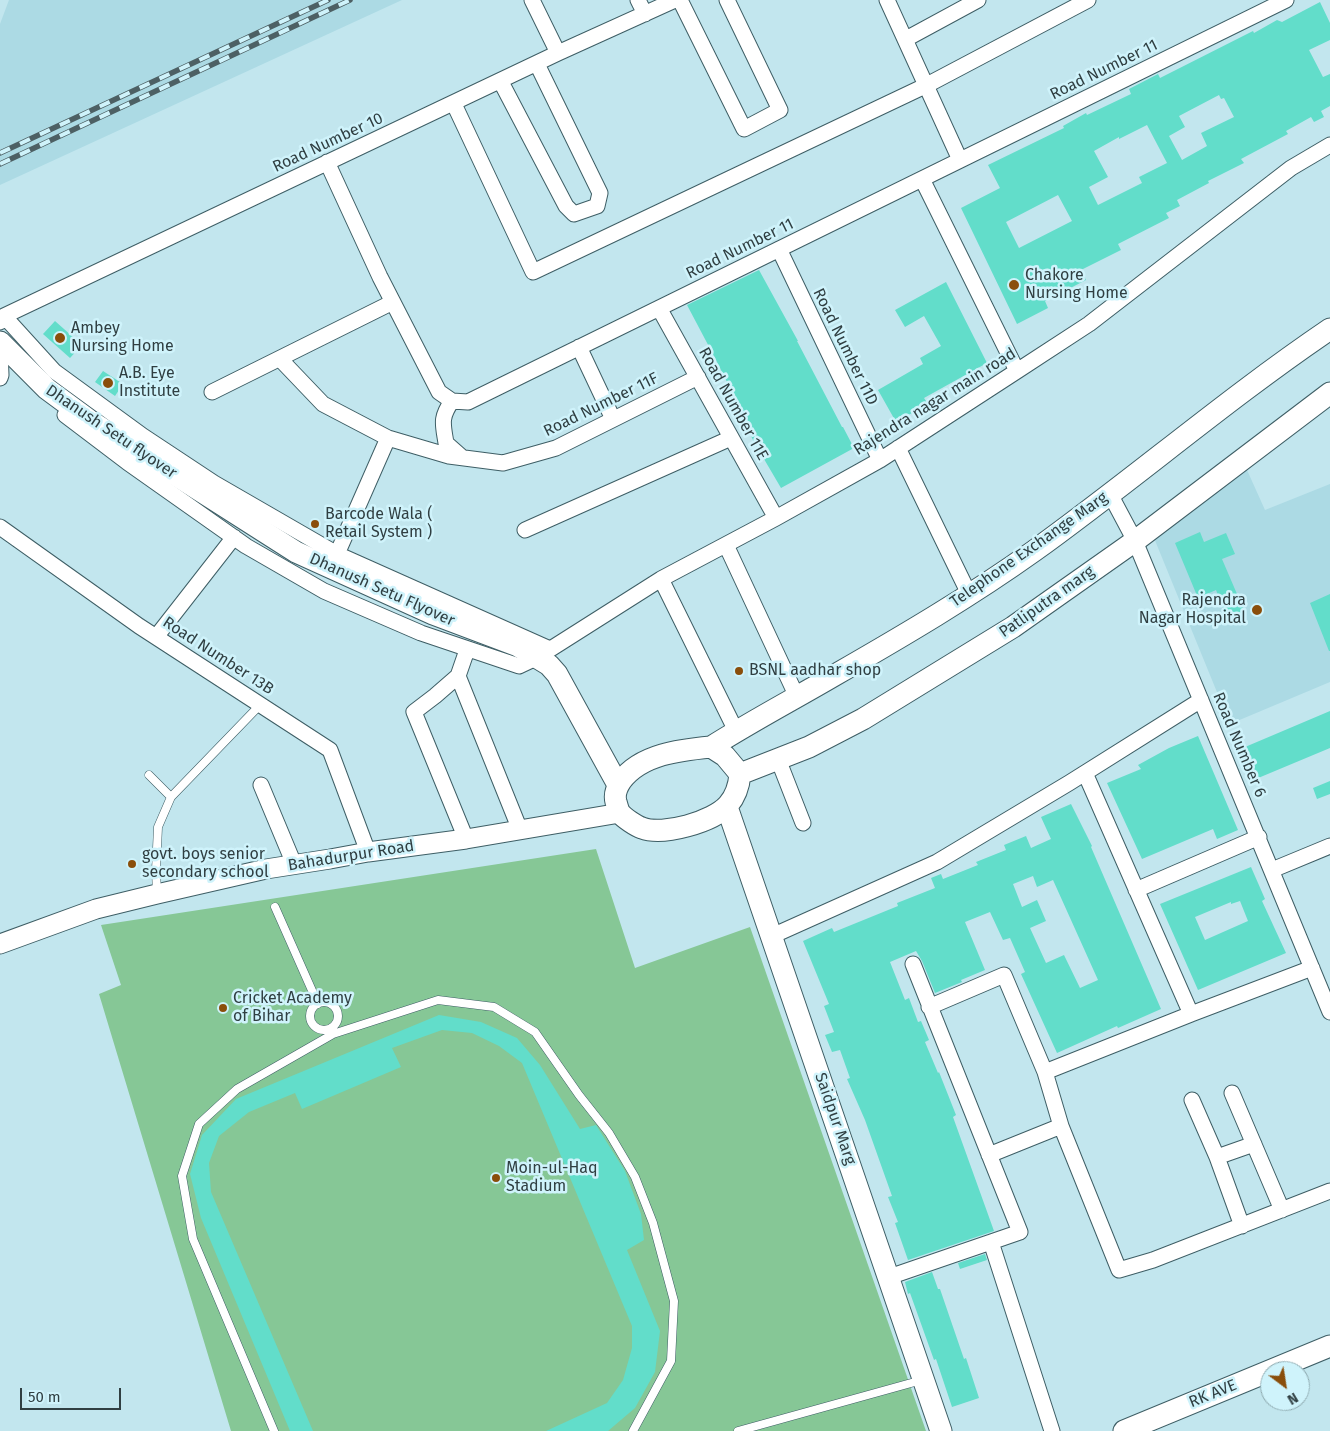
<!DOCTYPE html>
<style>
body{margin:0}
#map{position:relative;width:1330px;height:1431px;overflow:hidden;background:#c2e6ee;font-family:"Fira Sans",sans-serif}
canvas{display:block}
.north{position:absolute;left:1260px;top:1361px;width:50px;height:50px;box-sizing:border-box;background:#cff3fb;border:1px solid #8fabb1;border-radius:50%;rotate:149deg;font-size:14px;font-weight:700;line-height:20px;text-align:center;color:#303f42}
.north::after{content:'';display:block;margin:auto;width:18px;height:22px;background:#8a4e0b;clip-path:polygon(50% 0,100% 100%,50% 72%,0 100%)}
.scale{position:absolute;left:20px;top:1388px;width:101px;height:22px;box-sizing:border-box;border:2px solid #303f42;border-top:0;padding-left:6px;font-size:15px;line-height:18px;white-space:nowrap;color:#303f42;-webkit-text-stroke:4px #cff3fb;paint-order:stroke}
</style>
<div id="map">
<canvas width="1330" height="1431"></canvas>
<div class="north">N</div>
<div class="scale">50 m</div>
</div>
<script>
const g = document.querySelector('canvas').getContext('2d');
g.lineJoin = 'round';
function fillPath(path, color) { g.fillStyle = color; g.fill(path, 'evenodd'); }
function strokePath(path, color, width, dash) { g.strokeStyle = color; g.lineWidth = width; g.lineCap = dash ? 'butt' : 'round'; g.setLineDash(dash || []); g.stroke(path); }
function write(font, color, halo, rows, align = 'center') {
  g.font = font + ' "Fira Sans",sans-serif'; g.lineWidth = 5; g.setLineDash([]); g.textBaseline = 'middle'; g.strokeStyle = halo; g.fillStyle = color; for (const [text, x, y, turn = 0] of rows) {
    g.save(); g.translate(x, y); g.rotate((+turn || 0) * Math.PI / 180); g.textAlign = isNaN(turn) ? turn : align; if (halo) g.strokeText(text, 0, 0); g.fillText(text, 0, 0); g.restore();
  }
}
fillPath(new Path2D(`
 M 9,0 L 402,0 L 0,185 L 0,24 Z
 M 1247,470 L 1265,510 L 1330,484 L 1330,682 L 1230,724 L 1154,538 Z`), '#acdae4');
fillPath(new Path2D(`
 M 596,849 L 635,968 L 750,927 L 926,1431 L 231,1431 L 99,994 L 121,985 L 101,925 Z`), '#86c796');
fillPath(new Path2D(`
 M 1320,2 L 1330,23 L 1330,40 L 1309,50 L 1323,77 L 1330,74 L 1330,106 L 1321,111 L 1324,117 L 1314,122 L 1311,117 L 1286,131 L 1288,134 L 1241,159 L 1244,163 L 1208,181 L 1209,183 L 1177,200 L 1180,206 L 1166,213 L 1169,218 L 1118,244 L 1121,250 L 1081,270 L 1086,280 L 1045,301 L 1048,308 L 1017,324 L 961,208 L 1000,188 L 988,165 L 1064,128 L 1063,126 L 1086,113 L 1087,115 L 1131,94 L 1129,89 L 1158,74 L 1160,78 L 1253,31 L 1254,33 L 1277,20 L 1282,22 ZM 1219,95 L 1221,99 L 1224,98 L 1234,117 L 1201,133 L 1207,146 L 1182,160 L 1169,136 L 1185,127 L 1179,116 ZM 1147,125 L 1167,163 L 1139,177 L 1142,183 L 1098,205 L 1089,187 L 1108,177 L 1094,151 L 1119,137 L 1119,139 ZM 1058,195 L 1072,221 L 1019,248 L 1006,222 Z
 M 759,270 L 798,341 L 797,341 L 842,427 L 843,427 L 854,448 L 781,488 L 754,442 L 727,387 L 729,386 L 715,358 L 687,305 Z
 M 946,282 L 987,363 L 924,398 L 928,404 L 896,422 L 878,390 L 923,364 L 920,358 L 941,346 L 924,316 L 905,327 L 895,310 Z
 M 55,321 L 82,345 L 70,358 L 43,334 Z
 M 103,371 L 123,384 L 115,396 L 95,382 Z
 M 1200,532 L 1204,542 L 1226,533 L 1235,554 L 1222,559 L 1246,615 L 1229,622 L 1216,590 L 1198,598 L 1175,543 Z
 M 1330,594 L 1330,651 L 1329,651 L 1310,603 Z
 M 1330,711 L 1330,748 L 1251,781 L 1238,750 Z
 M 1198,736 L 1238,830 L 1217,839 L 1213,829 L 1142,859 L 1107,783 L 1141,769 L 1138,765 L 1169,748 Z
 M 1330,781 L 1330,794 L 1317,799 L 1313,788 Z
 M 1071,804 L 1092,846 L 1091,847 L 1161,1009 L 1118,1028 L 1117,1026 L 1057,1053 L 1021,974 L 1025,972 L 1010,938 L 1003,940 L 990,912 L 965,922 L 985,970 L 961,980 L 962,982 L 935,993 L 922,961 L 916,951 L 890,962 L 905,1000 L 909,998 L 918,1022 L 921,1021 L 929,1040 L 925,1042 L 938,1073 L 939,1072 L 956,1115 L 953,1117 L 994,1231 L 908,1260 L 895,1223 L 898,1222 L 888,1197 L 892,1196 L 865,1120 L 847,1079 L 850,1078 L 840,1050 L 832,1052 L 825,1035 L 834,1032 L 824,1006 L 829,1004 L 803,941 L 832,928 L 834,932 L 898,906 L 897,903 L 935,888 L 931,878 L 941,874 L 943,879 L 978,865 L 976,862 L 1006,850 L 1004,845 L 1026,836 L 1031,848 L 1051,839 L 1041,817 ZM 1033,876 L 1037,887 L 1053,880 L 1098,980 L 1080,988 L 1064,955 L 1046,963 L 1030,928 L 1046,921 L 1037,900 L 1022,907 L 1013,884 Z
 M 1251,867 L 1265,899 L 1262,901 L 1286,953 L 1198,990 L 1160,904 ZM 1240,901 L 1248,921 L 1205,940 L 1195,917 L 1231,902 L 1231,904 Z
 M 439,1015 L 481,1022 L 517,1038 L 540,1065 L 580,1129 L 596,1125 L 625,1171 L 641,1214 L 644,1240 L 627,1250 L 660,1331 L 655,1372 L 635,1408 L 608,1431 L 546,1431 L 607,1403 L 623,1380 L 632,1348 L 632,1326 L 522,1063 L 499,1046 L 472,1033 L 442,1030 L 392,1048 L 401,1067 L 302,1109 L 295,1093 L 249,1112 L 219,1136 L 209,1163 L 211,1192 L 313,1431 L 290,1431 L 201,1218 L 190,1174 L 202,1135 L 236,1099 Z
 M 985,1254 L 987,1260 L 960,1269 L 958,1263 Z
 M 932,1272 L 938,1289 L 940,1289 L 964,1359 L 966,1358 L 979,1398 L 952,1407 L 936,1359 L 934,1360 L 910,1293 L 908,1294 L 905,1282 Z`), '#62ddca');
const service = new Path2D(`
 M 149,775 L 171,797
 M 157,894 L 156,870 L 158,827 L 171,797 L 260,705
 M 275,907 L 318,1004
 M310 1016a14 14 0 1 1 28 0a14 14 0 1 1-28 0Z
 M 274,1431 L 193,1239 L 182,1176 L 199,1124 L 237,1089 L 333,1034 L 438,1000 L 494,1007 L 535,1032 L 579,1095 L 609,1133 L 635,1177 L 653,1223 L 674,1301 L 671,1361 L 633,1431
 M 738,1431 L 922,1380`);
const minor = new Path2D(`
 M 532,0 L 558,53
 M 638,0 L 645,14
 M 680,0 L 744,129 L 780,110 L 727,0
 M 887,0 L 960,160
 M 906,39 L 978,0
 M 501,82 L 566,206 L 574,214 L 597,206 L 600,193 L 537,64
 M 454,104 L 533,272 L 927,85 L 1088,0
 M 327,162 L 380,277 L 439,392 L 452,401 L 468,402 L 1286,0
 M 922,179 L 1017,371
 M 779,249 L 880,460
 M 659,308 L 776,518
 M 4,316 L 54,371 L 143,436 L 214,483 L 337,554 L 550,649
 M 0,322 L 4,316 L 558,53 L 675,0
 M 579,347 L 613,419
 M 0,350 L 1,375 L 0,378
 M 280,359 L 323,404 L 388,438 L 449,456 L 503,463 L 556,448 L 698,377
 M 212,392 L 393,302
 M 452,401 C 440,418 443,424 446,443 L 463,458
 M 65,415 L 127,462 L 246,546 L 324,591 L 421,633 L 519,666 L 538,657 L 661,579 L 776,518 L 880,460 L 1017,371 L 1089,324 L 1291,168 L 1330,145
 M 898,448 L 969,594
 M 1110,494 L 1135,541 L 1330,1012
 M 0,527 L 139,626 L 330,750 L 368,852
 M 525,530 L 731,438
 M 726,545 L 797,697
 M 337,554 L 388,438
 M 661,579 L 736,731
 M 156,637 L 234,537
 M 458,676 L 520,830
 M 778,759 L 803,823
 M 1085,773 L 1191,1014 L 1312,968
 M 261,785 L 294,864
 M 466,839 L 414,712 L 435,696 L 458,676 L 467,650
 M 1272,870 L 1330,846
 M 1136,890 L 1259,837
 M 772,936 L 937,862 L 1069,783 L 1201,700
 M 913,964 L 1020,1232 L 991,1242 L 1052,1431
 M 929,1007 L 1004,975 L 1045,1072 L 1061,1126 L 989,1155
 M 1045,1072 L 1191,1014
 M 1232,1093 L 1282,1210
 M 1192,1100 L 1217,1157 L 1242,1226
 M 1061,1126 L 1119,1270 L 1153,1260 L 1330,1191
 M 1217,1157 L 1254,1144
 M 889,1277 L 991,1242`);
const tertiary = new Path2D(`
 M 0,944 L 96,909 L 157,894 L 266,869 L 330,859 L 368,852 L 466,839 L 620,813`);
const secondary = new Path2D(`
 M 0,342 L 47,389 L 89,420 L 296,552 L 433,614 L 518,646 L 549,665 L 557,674 L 618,785
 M 711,747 C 752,721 794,699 835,675 C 903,636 971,596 1034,551 C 1134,479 1228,398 1330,329
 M 711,747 L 725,756 L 740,774 C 739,786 736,796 728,805 C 713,822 663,836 642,828 C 636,826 624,818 620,813 C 618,810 617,805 616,802 C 614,795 617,787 621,781 C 641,754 680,750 711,747 Z
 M 740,774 L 809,747 L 863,719 L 1013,627 L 1135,541 L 1330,393
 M 727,807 L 941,1431
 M 1124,1431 L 1330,1346`);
strokePath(service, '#3e5e65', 9);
strokePath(minor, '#3e5e65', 17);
strokePath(tertiary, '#3e5e65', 21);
strokePath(secondary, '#3e5e65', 23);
strokePath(service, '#fff', 8);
strokePath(minor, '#fff', 15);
strokePath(tertiary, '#fff', 19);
strokePath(secondary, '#fff', 21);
const rail = new Path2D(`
 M 0,153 L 328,0
 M 0,164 L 350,0`);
strokePath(rail, '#4d6064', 5.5);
strokePath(rail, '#cff3fb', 4, [11]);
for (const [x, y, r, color] of [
 [1014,285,6,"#8a4e0b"],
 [60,338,6,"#8a4e0b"],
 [108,383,6,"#8a4e0b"],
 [315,524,5,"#8a4e0b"],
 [1257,610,6,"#8a4e0b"],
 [739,671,5,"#8a4e0b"],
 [132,864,5,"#8a4e0b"],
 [223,1008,5,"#8a4e0b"],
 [496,1178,5,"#8a4e0b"]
]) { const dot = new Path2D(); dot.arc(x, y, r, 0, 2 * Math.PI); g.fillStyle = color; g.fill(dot); strokePath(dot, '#cff3fb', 2); }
write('16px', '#303f42', '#cff3fb', [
 ["Road Number 11",1104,70,-26],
 ["Road Number 10",328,143,-25],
 ["Road Number 11",740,249,-26],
 ["Road Number 11D",845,347,64],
 ["Rajendra nagar main road",935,402,-32],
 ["Road Number 11E",733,404,61],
 ["Road Number 11F",601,405,-26],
 ["Dhanush Setu flyover",111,432,34],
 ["Telephone Exchange Marg",1029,550,-35],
 ["Dhanush Setu Flyover",382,590,24],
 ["Patliputra marg",1047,602,-35],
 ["Road Number 13B",218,656,33],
 ["Road Number 6",1239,745,67],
 ["Bahadurpur Road",351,856,-9],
 ["Saidpur Marg",835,1119,71],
 ["RK AVE",1213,1394,-22]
]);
write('16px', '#303f42', '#cff3fb', [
 ["Chakore",1025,276],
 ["Nursing Home",1025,294],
 ["Ambey",71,329],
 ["Nursing Home",71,347],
 ["A.B. Eye",119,374],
 ["Institute",119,392],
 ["Barcode Wala (",325,515],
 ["Retail System )",325,533],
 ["Rajendra",1246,601,"right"],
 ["Nagar Hospital",1246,619,"right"],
 ["BSNL aadhar shop",749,671],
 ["govt. boys senior",142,855],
 ["secondary school",142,873],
 ["Cricket Academy",233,999],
 ["of Bihar",233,1017],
 ["Moin-ul-Haq",506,1169],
 ["Stadium",506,1187]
], 'left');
</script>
